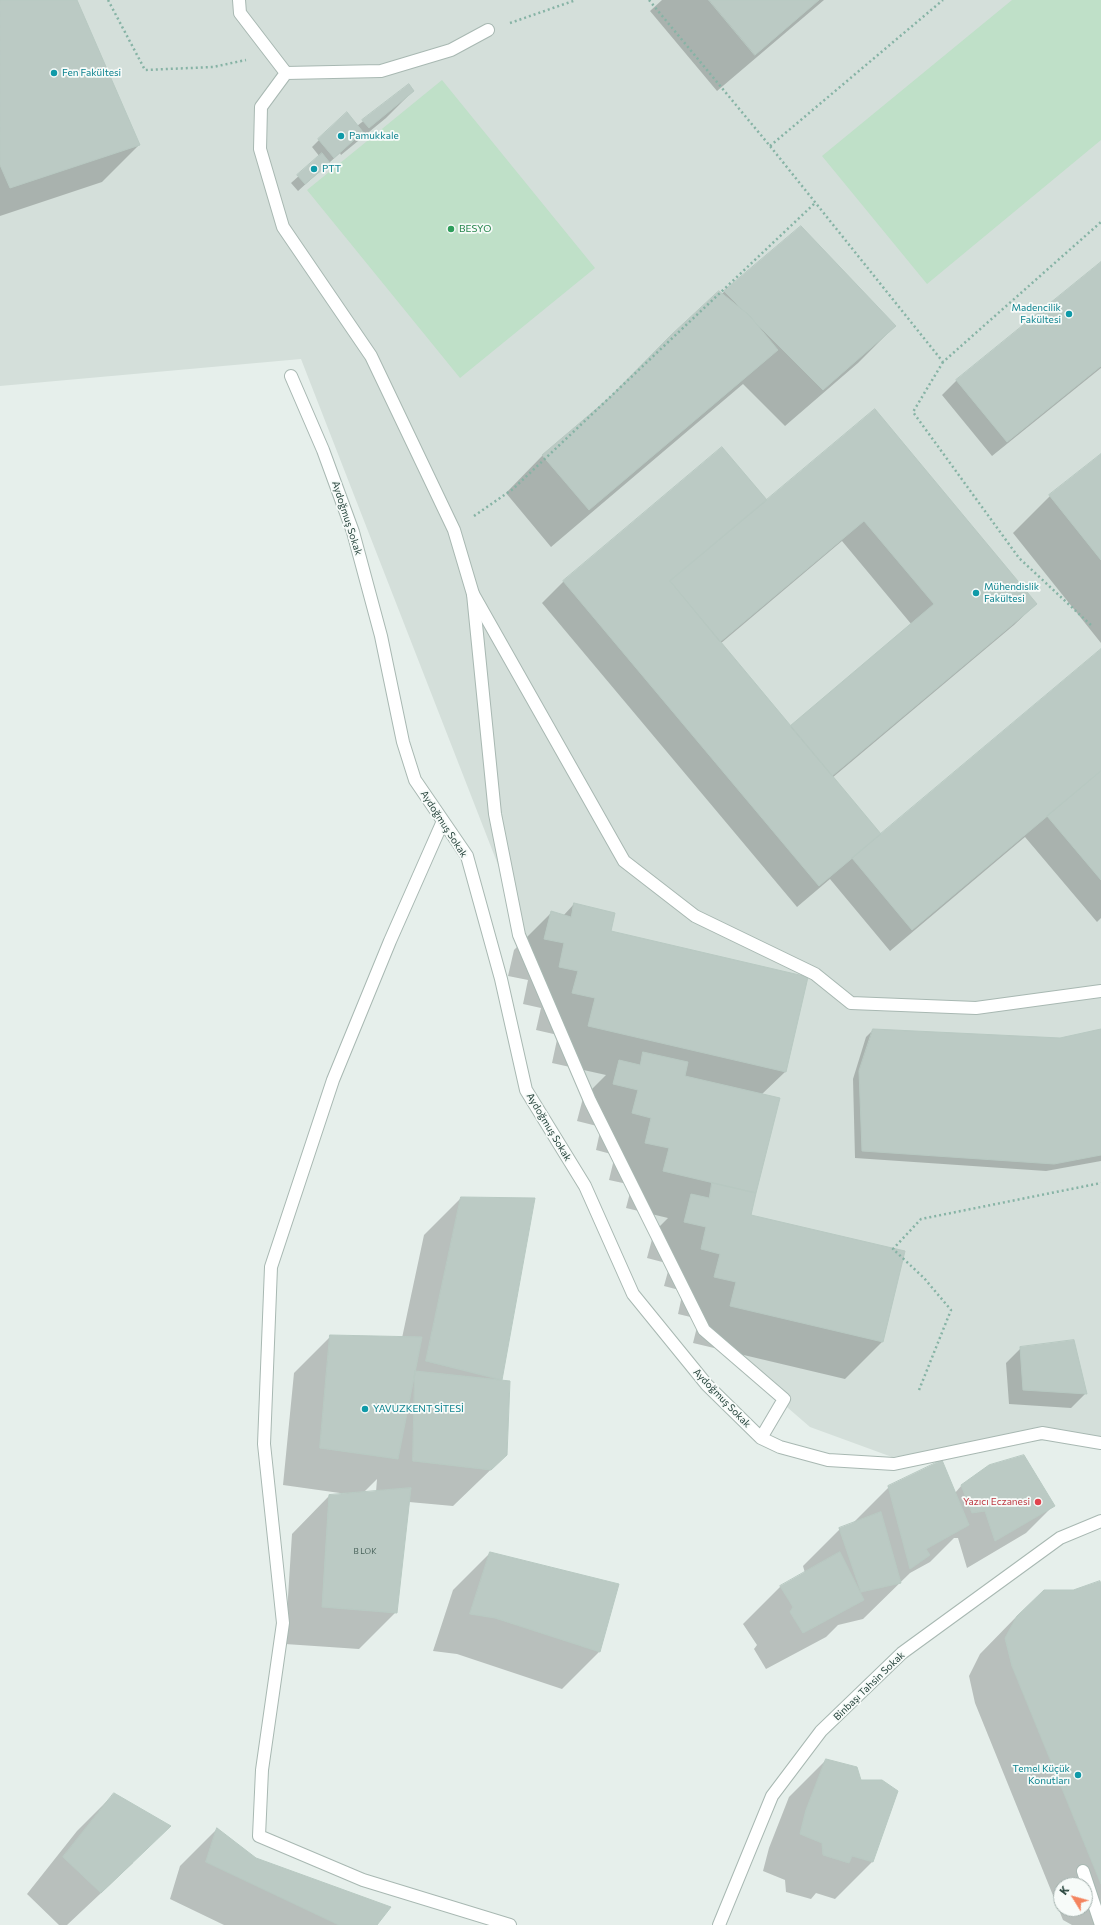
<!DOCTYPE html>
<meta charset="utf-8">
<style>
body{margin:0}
#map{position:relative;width:1101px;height:1925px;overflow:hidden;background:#e6efeb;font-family:Commissioner,sans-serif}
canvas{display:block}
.north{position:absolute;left:1053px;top:1877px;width:40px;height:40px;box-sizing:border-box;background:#f7fbf9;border:1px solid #a3b1ad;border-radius:50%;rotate:307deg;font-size:11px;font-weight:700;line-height:16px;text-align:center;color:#24423a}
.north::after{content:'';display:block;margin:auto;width:14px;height:18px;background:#f4845f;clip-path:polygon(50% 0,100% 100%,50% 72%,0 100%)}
</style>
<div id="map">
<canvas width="1101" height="1925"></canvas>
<div class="north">K</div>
</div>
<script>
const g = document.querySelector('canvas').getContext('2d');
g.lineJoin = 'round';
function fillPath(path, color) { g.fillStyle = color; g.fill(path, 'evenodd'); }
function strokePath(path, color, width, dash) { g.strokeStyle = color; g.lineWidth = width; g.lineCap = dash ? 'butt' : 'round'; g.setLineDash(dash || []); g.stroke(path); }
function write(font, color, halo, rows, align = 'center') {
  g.font = font + ' Commissioner,sans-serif'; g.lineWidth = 3.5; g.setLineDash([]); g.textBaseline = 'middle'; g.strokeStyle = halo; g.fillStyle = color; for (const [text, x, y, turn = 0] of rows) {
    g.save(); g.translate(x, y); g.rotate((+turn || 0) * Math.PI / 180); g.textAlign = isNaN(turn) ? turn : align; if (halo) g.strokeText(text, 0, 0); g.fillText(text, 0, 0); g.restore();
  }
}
fillPath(new Path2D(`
 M 0,0 L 1101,0 L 1101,1438 L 1065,1438 L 892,1457 L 810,1427 L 700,1332 L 590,1101 L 301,359 L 0,386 Z`), '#d4dfda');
fillPath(new Path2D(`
 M 1012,0 L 1101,0 L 1101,140 L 927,284 L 822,156 Z
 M 442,80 L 595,268 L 460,378 L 307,190 Z`), '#bfe0c8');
fillPath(new Path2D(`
 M 0,0 L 76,0 L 139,145 L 102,182 L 0,216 Z
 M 662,0 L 824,0 L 717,91 L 650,11 Z
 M 408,86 L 413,91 L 386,118 L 341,155 L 340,153 L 298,191 L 291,183 L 320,157 L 312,147 L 319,140 L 347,113 L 357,126 Z
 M 1101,264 L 1101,368 L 992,456 L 942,395 L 957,380 Z
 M 725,291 L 895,326 L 858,363 L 785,426 L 743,384 L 551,547 L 506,493 L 542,456 L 605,403 Z
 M 874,411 L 1036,604 L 1014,625 L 832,778 L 881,835 L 1101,650 L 1101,918 L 1097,922 L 1025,837 L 890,951 L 830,879 L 797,907 L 542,603 L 564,581 L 767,501 ZM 842,541 L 912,625 L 790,727 L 720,644 Z
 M 1101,455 L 1101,643 L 1013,533 L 1050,496 Z
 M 574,904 L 610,932 L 807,978 L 785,1072 L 761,1095 L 778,1099 L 750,1216 L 904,1252 L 882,1342 L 845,1379 L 693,1343 L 699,1319 L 678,1314 L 683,1291 L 664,1286 L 670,1264 L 647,1258 L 654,1232 L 668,1218 L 626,1208 L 632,1185 L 609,1180 L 615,1155 L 596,1150 L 601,1127 L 577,1121 L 583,1098 L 606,1075 L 552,1063 L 558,1035 L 536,1030 L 541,1008 L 523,1004 L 528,980 L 508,976 L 514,950 L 551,913 L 563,916 Z
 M 873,1030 L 1061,1039 L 1101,1030 L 1101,1161 L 1046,1171 L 855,1158 L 853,1079 L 866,1037 Z
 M 461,1198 L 534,1199 L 501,1381 L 506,1455 L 453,1506 L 409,1502 L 396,1612 L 359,1649 L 285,1644 L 292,1534 L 329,1496 L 347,1494 L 283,1485 L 294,1373 L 331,1336 L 402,1338 L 424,1235 ZM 377,1479 L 376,1492 L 363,1493 Z
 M 1021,1348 L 1086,1393 L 1071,1408 L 1009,1404 L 1006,1363 Z
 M 961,1486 L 1053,1506 L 1026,1533 L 967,1568 L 958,1538 L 954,1538 L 930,1562 L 910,1573 L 863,1619 L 838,1625 L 826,1637 L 766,1669 L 754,1649 L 757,1645 L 743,1624 L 780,1587 L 805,1573 L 803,1566 L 840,1529 L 852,1524 L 889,1487 L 955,1493 Z
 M 490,1553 L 599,1652 L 562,1689 L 457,1654 L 433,1651 L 453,1590 Z
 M 1101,1588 L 1101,1925 L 1072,1925 L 1063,1920 L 975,1703 L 969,1676 L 980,1654 L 1017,1616 L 1073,1591 ZM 1061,1885 L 1085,1885 L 1085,1909 L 1061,1909 Z
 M 826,1760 L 872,1862 L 835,1899 L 816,1893 L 811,1899 L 786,1892 L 785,1880 L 763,1871 L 769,1848 L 789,1797 Z
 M 114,1794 L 133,1863 L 67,1925 L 59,1925 L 27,1894 L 77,1831 Z
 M 217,1829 L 256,1859 L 376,1925 L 224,1925 L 170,1899 L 180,1866 Z`), '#0003');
const building = new Path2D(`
 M 0,0 L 77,0 L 140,145 L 10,188 L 0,165 Z
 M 709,0 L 819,0 L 755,55 Z
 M 409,84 L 414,91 L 369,128 L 362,120 Z
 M 347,112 L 363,132 L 334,158 L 318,139 Z
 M 322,153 L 330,163 L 305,184 L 297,175 Z
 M 801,226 L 896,326 L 823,390 L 724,291 Z
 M 1101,262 L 1101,366 L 1007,442 L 956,380 Z
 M 719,291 L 749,315 L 778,350 L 589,510 L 542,455 L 609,398 L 671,335 Z
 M 875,409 L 1037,604 L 832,776 L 790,726 L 934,604 L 864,521 L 720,642 L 670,581 Z
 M 722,447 L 767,500 L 670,581 L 881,834 L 819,886 L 563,581 Z
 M 1101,454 L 1101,560 L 1049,495 Z
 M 1101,649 L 1101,771 L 912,930 L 852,858 Z
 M 1101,771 L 1101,880 L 1047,816 Z
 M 574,903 L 615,913 L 611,931 L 808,977 L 786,1072 L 588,1026 L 595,998 L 572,993 L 578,971 L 559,967 L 564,943 L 544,939 L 551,911 L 571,917 Z
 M 873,1029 L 1060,1038 L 1101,1029 L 1101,1155 L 1054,1164 L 862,1151 L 859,1071 Z
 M 643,1052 L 688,1062 L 685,1076 L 780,1098 L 756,1193 L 663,1171 L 669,1148 L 645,1143 L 651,1118 L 632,1113 L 638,1090 L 613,1084 L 619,1060 L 640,1065 Z
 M 712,1183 L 756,1193 L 751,1215 L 905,1251 L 883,1342 L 730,1306 L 736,1282 L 714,1277 L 720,1254 L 701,1249 L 706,1227 L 684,1222 L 691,1194 L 709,1198 Z
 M 461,1197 L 535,1198 L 502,1380 L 426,1361 Z
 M 330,1335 L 422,1337 L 398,1459 L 320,1448 Z
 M 1074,1340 L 1087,1394 L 1023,1390 L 1020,1347 Z
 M 415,1371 L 510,1381 L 507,1455 L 491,1470 L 413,1461 Z
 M 1024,1455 L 1055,1506 L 995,1541 L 985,1511 L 972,1513 L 961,1485 L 989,1465 Z
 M 942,1460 L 969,1525 L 926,1549 L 930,1555 L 910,1569 L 888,1486 Z
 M 411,1488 L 397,1613 L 322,1607 L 329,1495 Z
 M 881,1512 L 901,1583 L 861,1592 L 839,1528 Z
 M 490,1552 L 619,1584 L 600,1652 L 495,1618 L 470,1614 Z
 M 840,1552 L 864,1600 L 803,1633 L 790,1612 L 793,1607 L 780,1586 Z
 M 1100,1581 L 1101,1585 L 1101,1884 L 1012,1666 L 1005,1638 L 1017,1616 L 1044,1590 L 1073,1590 Z
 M 826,1759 L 857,1767 L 861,1780 L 882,1780 L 898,1791 L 873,1862 L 852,1856 L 849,1863 L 823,1855 L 822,1843 L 800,1834 L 806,1810 Z
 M 114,1793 L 171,1826 L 101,1893 L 63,1857 Z
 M 217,1828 L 256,1858 L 391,1907 L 377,1925 L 339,1925 L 206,1862 Z`);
fillPath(building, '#bbcac4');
strokePath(building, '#b8c9c2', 1);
const service = new Path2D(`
 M 239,0 L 240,13 L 286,73 L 381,71 L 451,50 L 488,30
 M 286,73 L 261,107 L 260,149 L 283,227 L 371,356 L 454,530 L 473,594 L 624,861 L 695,916 L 815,974 L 851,1003 L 976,1008 L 1101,991`);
const minor = new Path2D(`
 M 291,376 L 323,450 L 353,532 L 381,636 L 403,742 L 415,780 L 467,856 L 501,979 L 526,1090 L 585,1186 L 633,1294 L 707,1385 L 761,1438 L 780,1447 L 828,1460 L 894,1464 L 1042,1433 L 1101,1443
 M 473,594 L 495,814 L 519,935 L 590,1101 L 704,1330 L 784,1399 L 761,1438
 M 443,821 L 390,941 L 333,1080 L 271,1267 L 264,1444 L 283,1623 L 262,1770 L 259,1836 L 363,1880 L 510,1925
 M 1083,1871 L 1101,1925
 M 719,1925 L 772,1796 L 821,1731 L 902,1653 L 1060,1538 L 1101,1521`);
strokePath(service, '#a8b8b2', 14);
strokePath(minor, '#a8b8b2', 14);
strokePath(new Path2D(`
 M 108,0 L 145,70 L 213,67 L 246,60
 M 649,0 L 770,146 L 943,362 L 1101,222
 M 510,23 L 576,0
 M 770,146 L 943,0
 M 943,362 L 913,412 L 1019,558 L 1092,626
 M 474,516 L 513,489 L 815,203
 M 919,1390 L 951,1310 L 924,1278 L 893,1249 L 921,1219 L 1101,1183`), '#86b3a5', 2.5, [2, 3]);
strokePath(service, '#fff', 12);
strokePath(minor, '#fff', 12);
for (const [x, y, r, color] of [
 [54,73,4,"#0f9aa8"],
 [341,136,4,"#0f9aa8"],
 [314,169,4,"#0f9aa8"],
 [451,229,4,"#2e9e5b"],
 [1069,314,4,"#0f9aa8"],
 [976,593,4,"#0f9aa8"],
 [365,1409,4,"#0f9aa8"],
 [1038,1502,4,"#e0444e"],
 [1078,1775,4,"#0f9aa8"]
]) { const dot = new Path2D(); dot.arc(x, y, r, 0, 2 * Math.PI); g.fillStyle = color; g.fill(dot); strokePath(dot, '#f7fbf9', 1.5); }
write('8px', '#4a645c', null, [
 ["B LOK",365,1551]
]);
write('10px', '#0d838f', '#f7fbf9', [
 ["Fen Fakültesi",62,73],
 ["Pamukkale",349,136],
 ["PTT",322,169],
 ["Madencilik",1061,308,"right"],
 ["Fakültesi",1061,320,"right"],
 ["Mühendislik",984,587],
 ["Fakültesi",984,599],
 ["YAVUZKENT SİTESİ",373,1409],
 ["Temel Küçük",1070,1769,"right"],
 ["Konutları",1070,1781,"right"]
], 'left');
write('10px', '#27864d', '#f7fbf9', [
 ["BESYO",459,229]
], 'left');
write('10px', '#24423a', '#f7fbf9', [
 ["Aydoğmuş Sokak",347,518,72],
 ["Aydoğmuş Sokak",444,824,57],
 ["Aydoğmuş Sokak",549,1127,59],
 ["Aydoğmuş Sokak",722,1398,46],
 ["Binbaşı Tahsin Sokak",869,1686,-44]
]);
write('10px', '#be3a42', '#f7fbf9', [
 ["Yazıcı Eczanesi",1030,1502]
], 'right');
</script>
